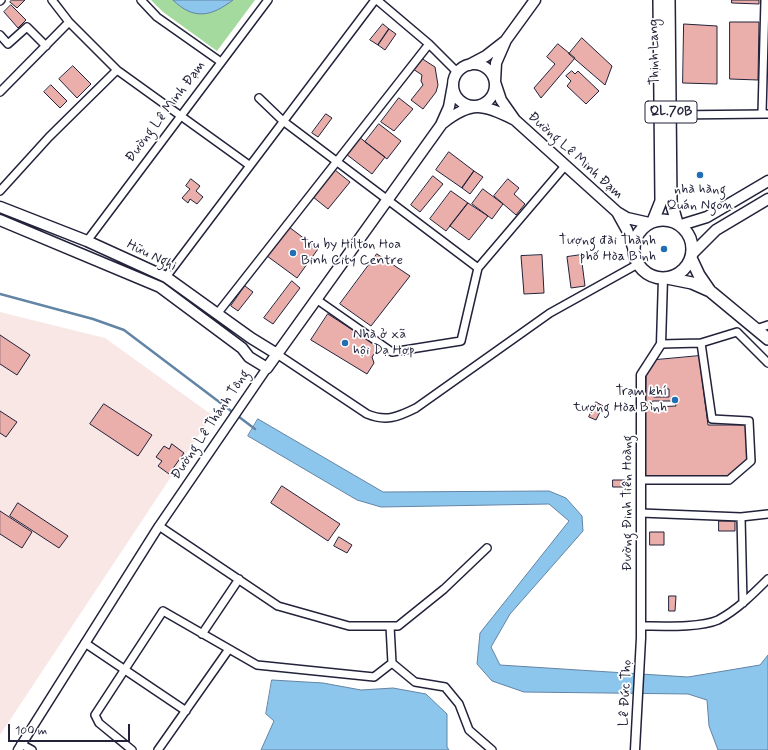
<!DOCTYPE html>
<meta charset="utf-8">
<style>
body{margin:0}
#map{position:relative;width:768px;height:750px;overflow:hidden;background:#fff;font-family:Mynerve,sans-serif}
canvas{display:block}
.scale{position:absolute;left:8px;top:724px;width:122px;height:18px;box-sizing:border-box;border:2px solid #22223b;border-top:0;padding-left:5px;font-size:12px;line-height:14px;white-space:nowrap;color:#22223b;-webkit-text-stroke:3px #fff;paint-order:stroke}
</style>
<div id="map">
<canvas width="768" height="750"></canvas>
<div class="scale">100 m</div>
</div>
<script>
const g = document.querySelector('canvas').getContext('2d');
g.lineJoin = 'round';
function fillPath(path, color) { g.fillStyle = color; g.fill(path, 'evenodd'); }
function strokePath(path, color, width, dash) { g.strokeStyle = color; g.lineWidth = width; g.lineCap = dash ? 'butt' : 'round'; g.setLineDash(dash || []); g.stroke(path); }
function write(font, color, halo, rows, align = 'center') {
  g.font = font + ' Mynerve,sans-serif'; g.lineWidth = 3.5; g.setLineDash([]); g.textBaseline = 'middle'; g.strokeStyle = halo; g.fillStyle = color; for (const [text, x, y, turn = 0] of rows) {
    g.save(); g.translate(x, y); g.rotate((+turn || 0) * Math.PI / 180); g.textAlign = isNaN(turn) ? turn : align; if (halo) g.strokeText(text, 0, 0); g.fillText(text, 0, 0); g.restore();
  }
}
fillPath(new Path2D(`
 M 0,312 L 105,338 L 212,415 L 0,735 Z`), '#f9e7e6');
fillPath(new Path2D(`
 M 151,0 L 255,0 L 217,51 L 163,12 Z`), '#a4da9d');
const water = new Path2D(`
 M 173,0 L 233,0 C 212,16 194,21 173,0 Z
 M 258,419 L 383,492 L 549,491 L 566,498 L 582,516 L 583,531 L 510,614 L 491,647 L 500,665 L 688,677 L 760,665 L 768,655 L 768,750 L 718,750 L 709,726 L 707,700 L 688,694 L 524,692 L 492,681 L 477,664 L 480,633 L 569,521 L 549,504 L 381,507 L 357,500 L 248,436 Z
 M 272,680 L 323,683 L 361,690 L 393,688 L 426,694 L 447,714 L 447,747 L 449,750 L 261,750 L 274,721 L 266,714 Z`);
fillPath(water, '#8dc6ec');
strokePath(water, '#6284a5', 1);
strokePath(new Path2D(`
 M 0,294 L 93,319 L 124,330 L 255,429`), '#6284a5', 2.5);
const building = new Path2D(`
 M 12,0 L 25,0 L 17,8 L 10,2 Z
 M 732,0 L 759,0 L 759,4 L 732,3 Z
 M 11,5 L 26,20 L 18,28 L 4,12 Z
 M 730,22 L 759,22 L 758,80 L 730,79 Z
 M 383,24 L 389,29 L 378,45 L 370,40 Z
 M 684,24 L 717,26 L 717,84 L 683,83 Z
 M 389,29 L 396,34 L 385,50 L 378,45 Z
 M 582,38 L 612,66 L 605,85 L 569,54 Z
 M 558,44 L 575,58 L 541,98 L 534,88 L 555,64 L 547,57 Z
 M 421,58 L 435,67 L 438,85 L 436,92 L 423,109 L 411,100 L 423,85 L 421,81 L 422,75 L 413,69 Z
 M 73,66 L 91,84 L 77,98 L 59,79 Z
 M 572,71 L 575,74 L 578,71 L 599,91 L 586,104 L 567,86 L 571,81 L 566,76 Z
 M 51,85 L 67,101 L 60,108 L 44,92 Z
 M 399,98 L 413,109 L 394,131 L 381,122 Z
 M 326,114 L 332,118 L 318,137 L 312,133 Z
 M 379,124 L 401,141 L 387,159 L 365,142 Z
 M 359,137 L 385,157 L 372,174 L 346,154 Z
 M 449,152 L 474,171 L 462,188 L 436,170 Z
 M 335,170 L 350,182 L 328,209 L 313,197 Z
 M 474,171 L 483,177 L 470,194 L 462,188 Z
 M 433,176 L 443,184 L 420,212 L 411,205 Z
 M 191,179 L 200,186 L 196,191 L 203,197 L 197,204 L 190,199 L 188,203 L 182,198 L 190,189 L 186,186 Z
 M 508,179 L 519,188 L 514,194 L 525,204 L 516,215 L 494,196 Z
 M 483,189 L 503,204 L 492,219 L 472,204 Z
 M 451,191 L 468,203 L 446,231 L 430,219 Z
 M 468,203 L 488,216 L 469,240 L 450,226 Z
 M 289,227 L 318,249 L 297,278 L 267,256 Z
 M 377,254 L 410,276 L 371,326 L 340,304 Z
 M 542,255 L 544,293 L 524,294 L 521,256 Z
 M 581,255 L 585,286 L 571,288 L 567,257 Z
 M 292,281 L 300,288 L 273,324 L 264,318 Z
 M 245,286 L 253,292 L 238,311 L 231,306 Z
 M 328,314 L 379,347 L 372,357 L 374,363 L 367,374 L 311,340 Z
 M 0,335 L 30,355 L 17,375 L 0,364 Z
 M 699,356 L 708,425 L 746,425 L 748,459 L 727,477 L 644,477 L 646,374 L 655,360 Z
 M 654,388 L 669,389 L 669,397 L 654,397 Z
 M 653,401 L 675,401 L 676,406 L 653,407 Z
 M 596,402 L 603,406 L 596,420 L 589,417 Z
 M 104,404 L 152,435 L 138,456 L 90,424 Z
 M 0,411 L 17,422 L 6,437 L 0,433 Z
 M 172,444 L 184,453 L 169,474 L 158,466 L 162,461 L 156,457 L 164,446 L 169,449 Z
 M 613,480 L 631,480 L 631,487 L 613,487 Z
 M 282,486 L 340,524 L 328,541 L 271,503 Z
 M 18,503 L 68,536 L 59,548 L 10,516 Z
 M 0,511 L 32,532 L 22,548 L 0,534 Z
 M 719,521 L 735,521 L 735,531 L 719,531 Z
 M 650,532 L 664,532 L 664,545 L 650,545 Z
 M 339,537 L 352,545 L 347,553 L 334,546 Z
 M 669,596 L 676,596 L 675,611 L 669,611 Z`);
fillPath(building, '#eaafab');
strokePath(building, '#22223b', 1);
const minor = new Path2D(`
 M 52,0 L 69,22 L 117,70 L 249,165
 M 141,0 L 157,17 L 221,62
 M 377,0 L 429,44 L 457,72
 M 0,1 L 1,0
 M 0,35 L 8,44 L 27,27 L 46,46
 M 0,92 L 69,22
 M 259,98 L 283,121 L 478,268 L 461,341 L 392,352 L 316,299
 M 762,114 L 765,0
 M 671,115 L 768,114
 M 0,191 L 49,137 L 117,70
 M 87,241 L 268,0
 M 478,268 L 565,166
 M 166,277 L 375,0
 M 217,314 L 429,44
 M 756,329 L 768,325
 M 701,343 L 737,332 L 768,363
 M 277,354 L 367,414 C 386,422 398,417 416,408 L 550,313 L 638,264
 M 641,480 L 729,480 L 751,461 L 749,421 L 712,419 L 701,343 L 661,344
 M 641,513 L 741,517 L 743,603
 M 741,517 L 768,514
 M 159,526 L 278,606 L 349,626 L 398,626 L 444,589 L 487,548
 M 390,626 L 392,663 L 415,682 L 445,687 L 459,704 L 469,730 L 492,750
 M 641,626 C 661,626 700,628 718,620 C 737,610 753,594 768,579
 M 202,634 L 239,579
 M 85,643 L 186,711
 M 21,744 L 32,750
 M 132,750 L 99,723 L 95,715 L 163,611 L 257,665 L 374,677 L 392,663
 M 158,750 L 229,649`);
const tertiary = new Path2D(`
 M 18,750 L 159,526 L 267,368
 M 635,750 L 641,638 L 641,375 L 661,344 L 663,278`);
const secondary = new Path2D(`
 M 535,0 L 506,40 L 496,63 L 495,82 L 501,100 L 515,120 L 617,212 L 627,230 L 634,250
 M453 85a21 21 0 1 1 42 0a21 21 0 1 1-42 0Z
 M 469,65 L 486,56 L 504,42
 M 443,123 C 471,101 483,104 513,119
 M 0,207 L 87,241 L 166,277 L 251,338 L 277,354
 M 617,212 L 627,218 L 649,223
 M 0,220 L 160,287 L 242,348 L 249,357 L 267,368 L 441,125 L 449,107 L 453,85
 M 681,225 L 707,217 L 768,181
 M 692,254 L 716,230 L 768,199`);
const primary = new Path2D(`
 M 669,0 L 671,202 L 677,223
 M634 249a29 29 0 1 1 58 0a29 29 0 1 1-58 0Z
 M 653,221 L 661,201 L 659,0
 M 691,258 L 699,275 L 710,291 L 768,339
 M 667,278 L 692,283 L 710,291`);
strokePath(minor, '#22223b', 10);
strokePath(tertiary, '#22223b', 11);
strokePath(secondary, '#22223b', 13);
strokePath(primary, '#22223b', 14);
strokePath(minor, '#fff', 7);
strokePath(tertiary, '#fff', 8);
strokePath(secondary, '#fff', 10);
strokePath(primary, '#fff', 11);
for (const [x, y, r, color] of [
 [700,175,4,"#1f6fb2"],
 [664,249,4,"#1f6fb2"],
 [293,253,4,"#1f6fb2"],
 [345,343,4,"#1f6fb2"],
 [675,400,4,"#1f6fb2"]
]) { const dot = new Path2D(); dot.arc(x, y, r, 0, 2 * Math.PI); g.fillStyle = color; g.fill(dot); strokePath(dot, '#fff', 1.5); }
for (const [x, y, w] of [
 [671,112,52]
]) { const box = new Path2D(); box.roundRect(x - w / 2, y - 11, w, 22, 3); g.fillStyle = '#fff'; g.fill(box); strokePath(box, '#22223b', 1); }
write('bold 13px', '#22223b', null, [
 ["QL.70B",671,112]
]);
write('14px', '#22223b', '#fff', [
 ["Thịnh Lang",655,52,-91],
 ["Đường Lê Minh Đạm",166,112,-53],
 ["Đường Lê Minh Đạm",575,156,42],
 ["Hữu Nghị",151,256,26],
 ["Đường Lê Thánh Tông",211,425,-56],
 ["Đường Đinh Tiên Hoàng",628,503,-90],
 ["Lê Đức Thọ",626,693,-87]
]);
write('14px', '#22223b', '#fff', [
 ["nhà hàng",700,190,"center"],
 ["Quán Ngon",700,206,"center"],
 ["Tượng đài Thành",656,241],
 ["phố Hòa Bình",656,257],
 ["Tru by Hilton Hoa",301,245,"left"],
 ["Binh City Centre",301,261,"left"],
 ["Nhà ở xã",353,335,"left"],
 ["hội Dạ Hợp",353,351,"left"],
 ["Trạm khí",667,392],
 ["tượng Hòa Bình",667,408]
], 'right');
</script>
